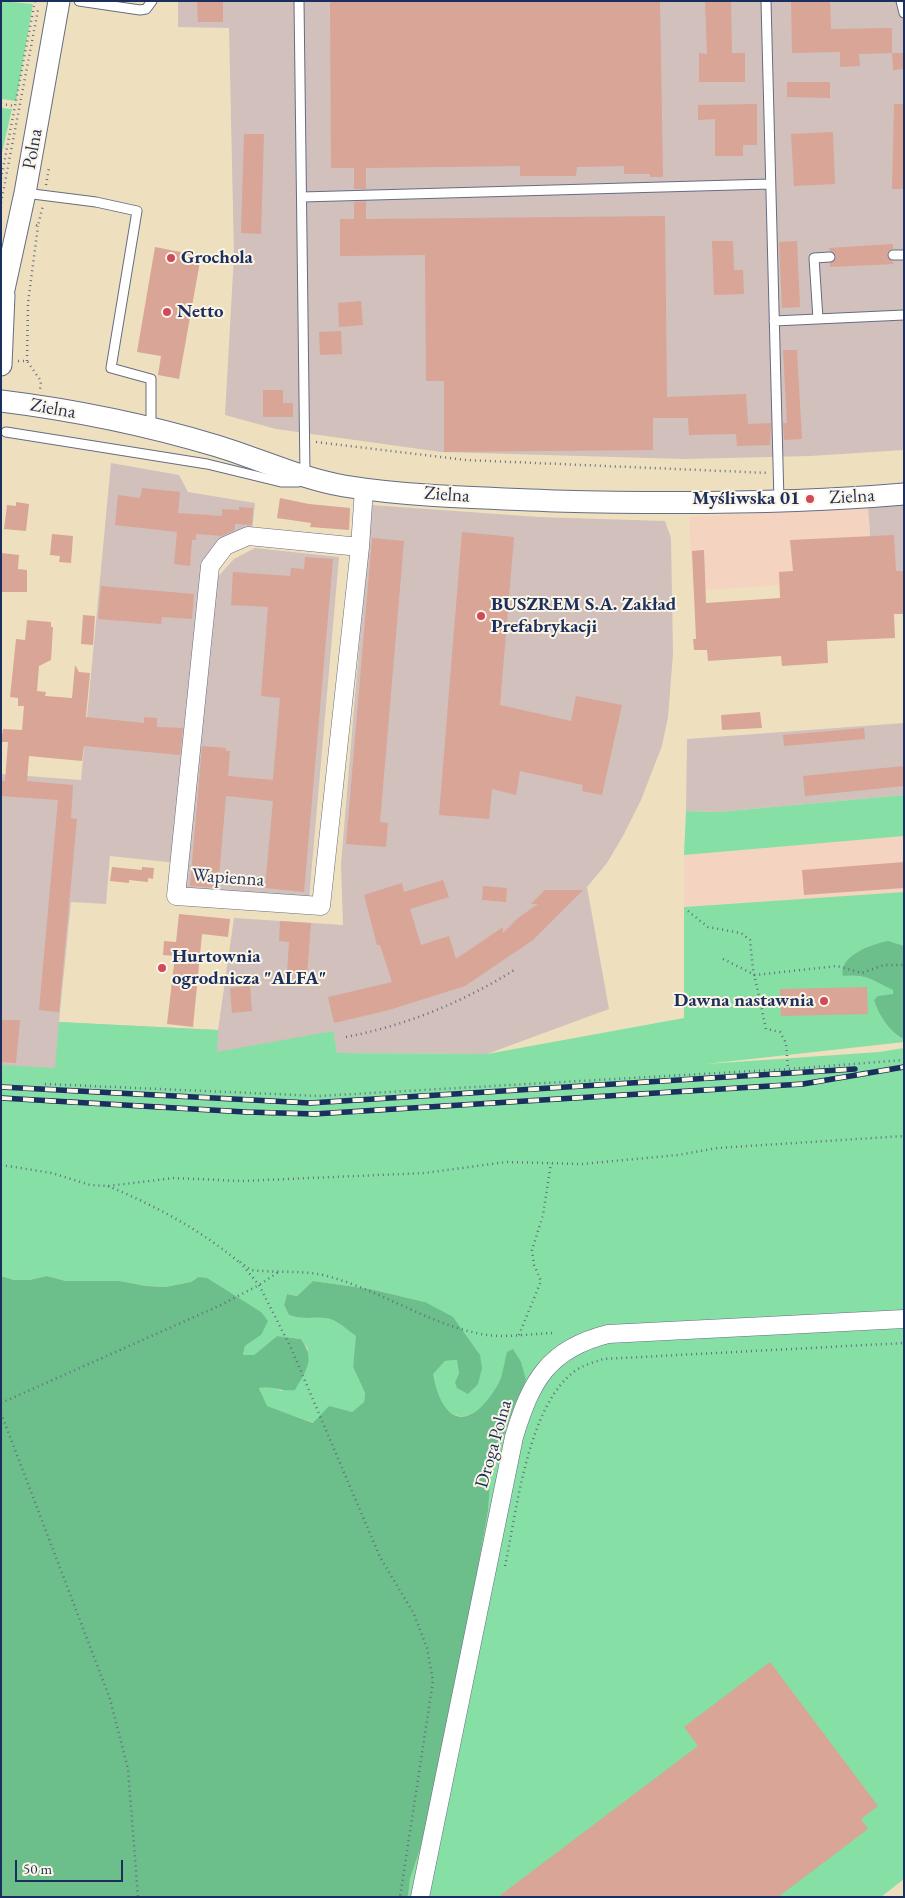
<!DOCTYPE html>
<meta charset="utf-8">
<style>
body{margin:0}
#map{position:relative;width:905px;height:1898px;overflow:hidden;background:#eee0be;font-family:"EB Garamond",serif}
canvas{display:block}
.frame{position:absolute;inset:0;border:2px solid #1b2f5e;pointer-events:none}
.scale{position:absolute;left:15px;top:1860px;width:108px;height:22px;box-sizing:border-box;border:2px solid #1b2f5e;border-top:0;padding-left:6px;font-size:15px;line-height:18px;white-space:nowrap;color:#1b2f5e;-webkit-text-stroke:4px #fcf5e5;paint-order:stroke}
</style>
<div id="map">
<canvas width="905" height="1898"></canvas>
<div class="frame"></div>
<div class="scale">50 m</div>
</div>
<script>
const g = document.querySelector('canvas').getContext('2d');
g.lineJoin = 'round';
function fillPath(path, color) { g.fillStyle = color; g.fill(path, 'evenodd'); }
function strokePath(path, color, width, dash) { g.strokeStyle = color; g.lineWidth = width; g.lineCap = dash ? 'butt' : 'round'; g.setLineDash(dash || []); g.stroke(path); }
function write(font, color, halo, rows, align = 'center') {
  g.font = font + ' "EB Garamond",serif'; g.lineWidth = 4; g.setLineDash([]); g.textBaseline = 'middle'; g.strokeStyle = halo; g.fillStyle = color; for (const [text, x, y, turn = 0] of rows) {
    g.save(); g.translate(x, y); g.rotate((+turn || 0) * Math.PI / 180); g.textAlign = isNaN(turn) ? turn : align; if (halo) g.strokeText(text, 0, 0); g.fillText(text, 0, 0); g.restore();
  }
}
fillPath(new Path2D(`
 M 868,506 L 873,579 L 693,591 L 689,517 Z
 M 904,836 L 904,892 L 684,907 L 684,855 Z`), '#f5d3c1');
fillPath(new Path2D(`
 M 178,1 L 904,1 L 904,450 L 810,456 L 684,459 L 441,452 L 276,429 L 225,415 L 234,255 L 229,28 L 178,27 Z
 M 111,463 L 179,475 L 188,492 L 255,503 L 252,532 L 209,552 L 177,863 L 110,856 L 106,904 L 71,902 L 59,1022 L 218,1030 L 234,918 L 343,925 L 341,864 L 371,505 L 539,517 L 665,521 L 671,538 L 673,654 L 668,717 L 662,746 L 641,800 L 623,836 L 607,863 L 587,887 L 609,1009 L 487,1054 L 337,1053 L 332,1031 L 1,1115 L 1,774 L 81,780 Z
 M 904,504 L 904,600 L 875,602 L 868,506 Z
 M 255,548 L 339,557 L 309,899 L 181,890 L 215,580 L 234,559 Z
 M 904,723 L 904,795 L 718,812 L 686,811 L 687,739 Z`), '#d1c0bc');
fillPath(new Path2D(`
 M 1,1 L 33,4 L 16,101 L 1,99 Z
 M 1,108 L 12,109 L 1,157 Z
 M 904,795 L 904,836 L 684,855 L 686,811 L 718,812 Z
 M 904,892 L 904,1042 L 706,1064 L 879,1052 L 904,1048 L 904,1879 L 881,1897 L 408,1897 L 410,1879 L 421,1846 L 468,1622 L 488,1511 L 491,1473 L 514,1407 L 526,1380 L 500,1382 C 487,1410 457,1435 438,1397 C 434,1391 434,1381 432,1374 L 445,1361 L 458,1360 L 459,1373 L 455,1382 L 478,1384 L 425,1302 L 370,1289 L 313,1281 L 297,1296 L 287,1294 L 284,1305 L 289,1315 C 305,1321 319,1315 333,1320 C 341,1324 349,1331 357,1336 L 353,1367 L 365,1393 L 364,1402 L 352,1412 L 341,1410 L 314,1423 L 266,1406 L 259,1387 L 272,1386 L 282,1391 L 308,1349 L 301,1339 L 277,1336 L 254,1355 L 243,1355 L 245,1346 L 261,1335 L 261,1312 L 198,1277 L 191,1282 L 165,1287 L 146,1286 L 120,1281 L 66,1281 L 47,1276 L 29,1280 L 14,1280 L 1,1276 L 1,1065 L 55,1068 L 59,1022 L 218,1030 L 217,1052 L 333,1031 L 337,1053 L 487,1054 L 684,1018 L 684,907 Z`), '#86dfa5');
fillPath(new Path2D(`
 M 888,941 L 904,946 L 904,1039 C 889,1032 879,1015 874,1000 L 878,996 L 893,994 L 893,990 C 871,980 868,974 843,976 C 838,956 872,944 888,941 Z
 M 1,1276 L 14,1280 L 29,1280 L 47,1276 L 66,1281 L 120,1281 L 146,1286 L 165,1287 L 191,1282 L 198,1277 L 207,1278 L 261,1312 L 268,1321 L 261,1335 L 245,1346 L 243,1355 L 254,1355 L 277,1336 L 301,1339 C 316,1360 306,1370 295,1390 C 280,1392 274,1385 259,1388 L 267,1406 L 313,1423 L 329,1406 L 352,1412 L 364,1402 L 365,1393 L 353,1367 L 356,1336 C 349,1331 341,1324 333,1320 C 319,1315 305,1321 289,1315 L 284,1305 L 287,1294 L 297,1296 L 313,1281 L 370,1289 L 425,1302 L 453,1317 L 480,1355 L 482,1368 L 478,1384 L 468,1394 L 457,1388 L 455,1382 L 459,1373 L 457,1360 L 445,1361 L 433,1374 C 442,1425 470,1432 497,1386 C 503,1377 504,1363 507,1352 L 513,1349 L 521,1362 L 526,1380 L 514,1407 L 491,1473 L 488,1511 L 456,1691 L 421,1846 L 410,1879 L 408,1897 L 1,1897 Z`), '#6cbe8a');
fillPath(new Path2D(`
 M 197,1 L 223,1 L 223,22 L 198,22 Z
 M 330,1 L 660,1 L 663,177 L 650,177 L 650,174 L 624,174 L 624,166 L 577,167 L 576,176 L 520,176 L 520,166 L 366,168 L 366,189 L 354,189 L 354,168 L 331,168 Z
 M 705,1 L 731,1 L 732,53 L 745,53 L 745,82 L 699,82 L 699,53 L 707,54 Z
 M 791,1 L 830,1 L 831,29 L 892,28 L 892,53 L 859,54 L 860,66 L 840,67 L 840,52 L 792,53 Z
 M 892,53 L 904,53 L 904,69 L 893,70 Z
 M 787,82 L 830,82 L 830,98 L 787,97 Z
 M 757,104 L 757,145 L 743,145 L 743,156 L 715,156 L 715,119 L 698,120 L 698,105 Z
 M 894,104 L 904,104 L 904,189 L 892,189 Z
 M 833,132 L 835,184 L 794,186 L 791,134 Z
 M 244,134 L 264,134 L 261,234 L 241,233 Z
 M 366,201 L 366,219 L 665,216 L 667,397 L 746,394 L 748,424 L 771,423 L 770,445 L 737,446 L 736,434 L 689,435 L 688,418 L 653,418 L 653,450 L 444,452 L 444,381 L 426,381 L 425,255 L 340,256 L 340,219 L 354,219 L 354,202 Z
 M 712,241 L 733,241 L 734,270 L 743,270 L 744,294 L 714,295 Z
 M 797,241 L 800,307 L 782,308 L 779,242 Z
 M 893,244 L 893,249 L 888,251 L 887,255 L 894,264 L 830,267 L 830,263 L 835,260 L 836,256 L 830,251 L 829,248 Z
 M 155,247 L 201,256 L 179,379 L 158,375 L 161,356 L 137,352 Z
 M 361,301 L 363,325 L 339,327 L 338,303 Z
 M 341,331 L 342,354 L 320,355 L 319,332 Z
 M 783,350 L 797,350 L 802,439 L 784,440 L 783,423 L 787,423 Z
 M 263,390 L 283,390 L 283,403 L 293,403 L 293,417 L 263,417 Z
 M 142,488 L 180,492 L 178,513 L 222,516 L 222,509 L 239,510 L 239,507 L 253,508 L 252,525 L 235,524 L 235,530 L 222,536 L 196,534 L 196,540 L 192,540 L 190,566 L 174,564 L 177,532 L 115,525 L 118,495 L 140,498 Z
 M 280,498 L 309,504 L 350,508 L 349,530 L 310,527 L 311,523 L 277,518 Z
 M 16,502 L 29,504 L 26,531 L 4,529 L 7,505 L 16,506 Z
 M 462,532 L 514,537 L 500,705 L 571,721 L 576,696 L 622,705 L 602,795 L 582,791 L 583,785 L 520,771 L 516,795 L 492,789 L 489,819 L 439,815 Z
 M 52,534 L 73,536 L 71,563 L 59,562 L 60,556 L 50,555 Z
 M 894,535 L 896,571 L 904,571 L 903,614 L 894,614 L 895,638 L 827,641 L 828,663 L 782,666 L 781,656 L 708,661 L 707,650 L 694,650 L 693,639 L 696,639 L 692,551 L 704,550 L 706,603 L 780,598 L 779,572 L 793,571 L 790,540 Z
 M 372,538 L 404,541 L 380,822 L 388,823 L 386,847 L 346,844 Z
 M 1,553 L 19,555 L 18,569 L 27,570 L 27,592 L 1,592 Z
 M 305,557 L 333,559 L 304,892 L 265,888 L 273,801 L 226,796 L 218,888 L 190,886 L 202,746 L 226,748 L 226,751 L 230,751 L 228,776 L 273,780 L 280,698 L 261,696 L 268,607 L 231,605 L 233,572 L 290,576 L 291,568 L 304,569 Z
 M 101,586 L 194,594 L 192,619 L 162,617 L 161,624 L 98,619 Z
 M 83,615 L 95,616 L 93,645 L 81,644 Z
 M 27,620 L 51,622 L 51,627 L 53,627 L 51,660 L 39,666 L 37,691 L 46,692 L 45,696 L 72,698 L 75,665 L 79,672 L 90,673 L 86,717 L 144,723 L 144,717 L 157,718 L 157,727 L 183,728 L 180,755 L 84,746 L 82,761 L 29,756 L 27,781 L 73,785 L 71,818 L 77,819 L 59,1012 L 39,1010 L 58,800 L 1,796 L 1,781 L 5,781 L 8,742 L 1,742 L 3,729 L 22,730 L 24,706 L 18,706 L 18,698 L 10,697 L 16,639 L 25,640 Z
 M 760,712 L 762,728 L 722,730 L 721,715 Z
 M 864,728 L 865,739 L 784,746 L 783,735 Z
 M 904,766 L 904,786 L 805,796 L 803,776 Z
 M 904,862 L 904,888 L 804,895 L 802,870 Z
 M 112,867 L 142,870 L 142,867 L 154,868 L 153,879 L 148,878 L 148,882 L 129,880 L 129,883 L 110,881 Z
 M 443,880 L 449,897 L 410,909 L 421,945 L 449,936 L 456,959 L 503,927 L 503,933 L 518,918 L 538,904 L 531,904 L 545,890 L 583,890 L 533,940 L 465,986 L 389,1010 L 334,1023 L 328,997 L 392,982 L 380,945 L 377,945 L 364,895 L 402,883 L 404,892 Z
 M 483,886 L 507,888 L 506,902 L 482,900 Z
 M 179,914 L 230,919 L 228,937 L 202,934 L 193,1027 L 167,1024 L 175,956 L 163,955 L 164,941 L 176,942 Z
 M 280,921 L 311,923 L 307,975 L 287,974 L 289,942 L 279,941 Z
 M 250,986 L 252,1011 L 232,1013 L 230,988 Z
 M 867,987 L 868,1014 L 781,1016 L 780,989 Z
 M 1,1020 L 20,1020 L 16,1063 L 1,1062 Z
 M 770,1662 L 878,1806 L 861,1819 L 868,1829 L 778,1897 L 498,1897 L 698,1746 L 684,1727 Z`), '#d8a596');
const service = new Path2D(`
 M 79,1 L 140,10 L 146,9 L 152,1
 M 299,1 L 305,475
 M 766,1 L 779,501
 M 901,1 L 904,13
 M 25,193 L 96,202 L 137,211 L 111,368 L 151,379 L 151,427
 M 302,197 L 770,184
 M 893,255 L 904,255
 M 818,319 L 814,258 L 830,257
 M 774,321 L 904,315
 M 6,432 L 207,464 L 281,482 L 298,482`);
const minor = new Path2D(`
 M 360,547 L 248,536 L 225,546 L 210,566 L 176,896 L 321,906 L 360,547 L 364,489
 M 420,1897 L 514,1437 C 531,1381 548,1349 608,1334 L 904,1319`);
const tertiary = new Path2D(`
 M 1,303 L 25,193 L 59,1
 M 1,365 L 4,295
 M 1,401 C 74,410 147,425 217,446 C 259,459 300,478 344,486 C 412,497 486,498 555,501 C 671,504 787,504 904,494`);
strokePath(service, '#656d80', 11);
strokePath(minor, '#656d80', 19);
strokePath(tertiary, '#656d80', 23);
strokePath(new Path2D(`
 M 1,104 L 15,106
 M 1,179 L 35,1
 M 46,185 L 49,168
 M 1,203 L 38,10
 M 36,225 L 38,226 L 43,205
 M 18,361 L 27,361 L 41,381 L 40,390
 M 27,361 L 28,303 L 38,226
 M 316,442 L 466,460 L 769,473
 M 688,911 L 708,927 L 741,933 L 750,940 L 753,969 L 766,1029 L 780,1032 L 786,1043 L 788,1069
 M 723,959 L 755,975 L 837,966 L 862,973 L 884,965 L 904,965
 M 346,1037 C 408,1025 463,1002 516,969
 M 45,1084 L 319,1096 L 788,1069 L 904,1060
 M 1,1165 L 52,1173 L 90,1185 L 108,1186 L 174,1178 L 242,1181 L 425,1173 L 506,1162 L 582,1164 L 678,1155 L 717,1148 L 904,1136
 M 108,1186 C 156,1206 199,1229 239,1262
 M 240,1262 L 259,1285 L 291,1348 L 380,1557 L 414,1614 L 427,1648 L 433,1681 L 400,1897
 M 244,1265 L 251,1270 C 275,1273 299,1270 323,1275 C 376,1288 423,1321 476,1333 C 499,1339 528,1334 552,1333
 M 519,1335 L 541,1281 L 534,1265 L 532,1250 L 543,1215 L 551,1163
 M 1,1403 L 221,1305 L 259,1285 L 280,1271
 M 1,1413 L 110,1699 L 128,1769 L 138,1897
 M 505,1566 C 517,1510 528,1401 578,1369 C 586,1364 595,1362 603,1359 L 904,1343`), '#656d80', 2.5, [1, 4]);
strokePath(service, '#fff', 9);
strokePath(minor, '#fff', 18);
strokePath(tertiary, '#fff', 21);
const rail = new Path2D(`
 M 1,1087 L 310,1103 L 855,1069
 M 1,1098 L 246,1112 L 314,1114 L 803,1084 L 904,1067`);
strokePath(rail, '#1b2f5e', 5.5);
strokePath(rail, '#fcf5e5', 4, [11]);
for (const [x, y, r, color] of [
 [171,258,5,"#d1495b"],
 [167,312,5,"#d1495b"],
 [810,499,5,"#d1495b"],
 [481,616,5,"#d1495b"],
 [162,968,5,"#d1495b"],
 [824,1001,5,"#d1495b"]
]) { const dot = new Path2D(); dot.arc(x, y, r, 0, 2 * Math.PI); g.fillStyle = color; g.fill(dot); strokePath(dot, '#fcf5e5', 2); }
write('19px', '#1b2f5e', '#fcf5e5', [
 ["Polna",33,149,-80],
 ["Zielna",53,409,10],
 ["Zielna",447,495,4],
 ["Zielna",852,497,-3],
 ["Wapienna",228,878,4],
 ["Droga Polna",494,1444,-74]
]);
write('bold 19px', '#1b2f5e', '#fcf5e5', [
 ["Grochola",181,258],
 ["Netto",177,312],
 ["Myśliwska 01",800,499,"right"],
 ["BUSZREM S.A. Zakład",491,605],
 ["Prefabrykacji",491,627],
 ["Hurtownia",172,957],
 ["ogrodnicza \"ALFA\"",172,979],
 ["Dawna nastawnia",814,1001,"right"]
], 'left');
</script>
